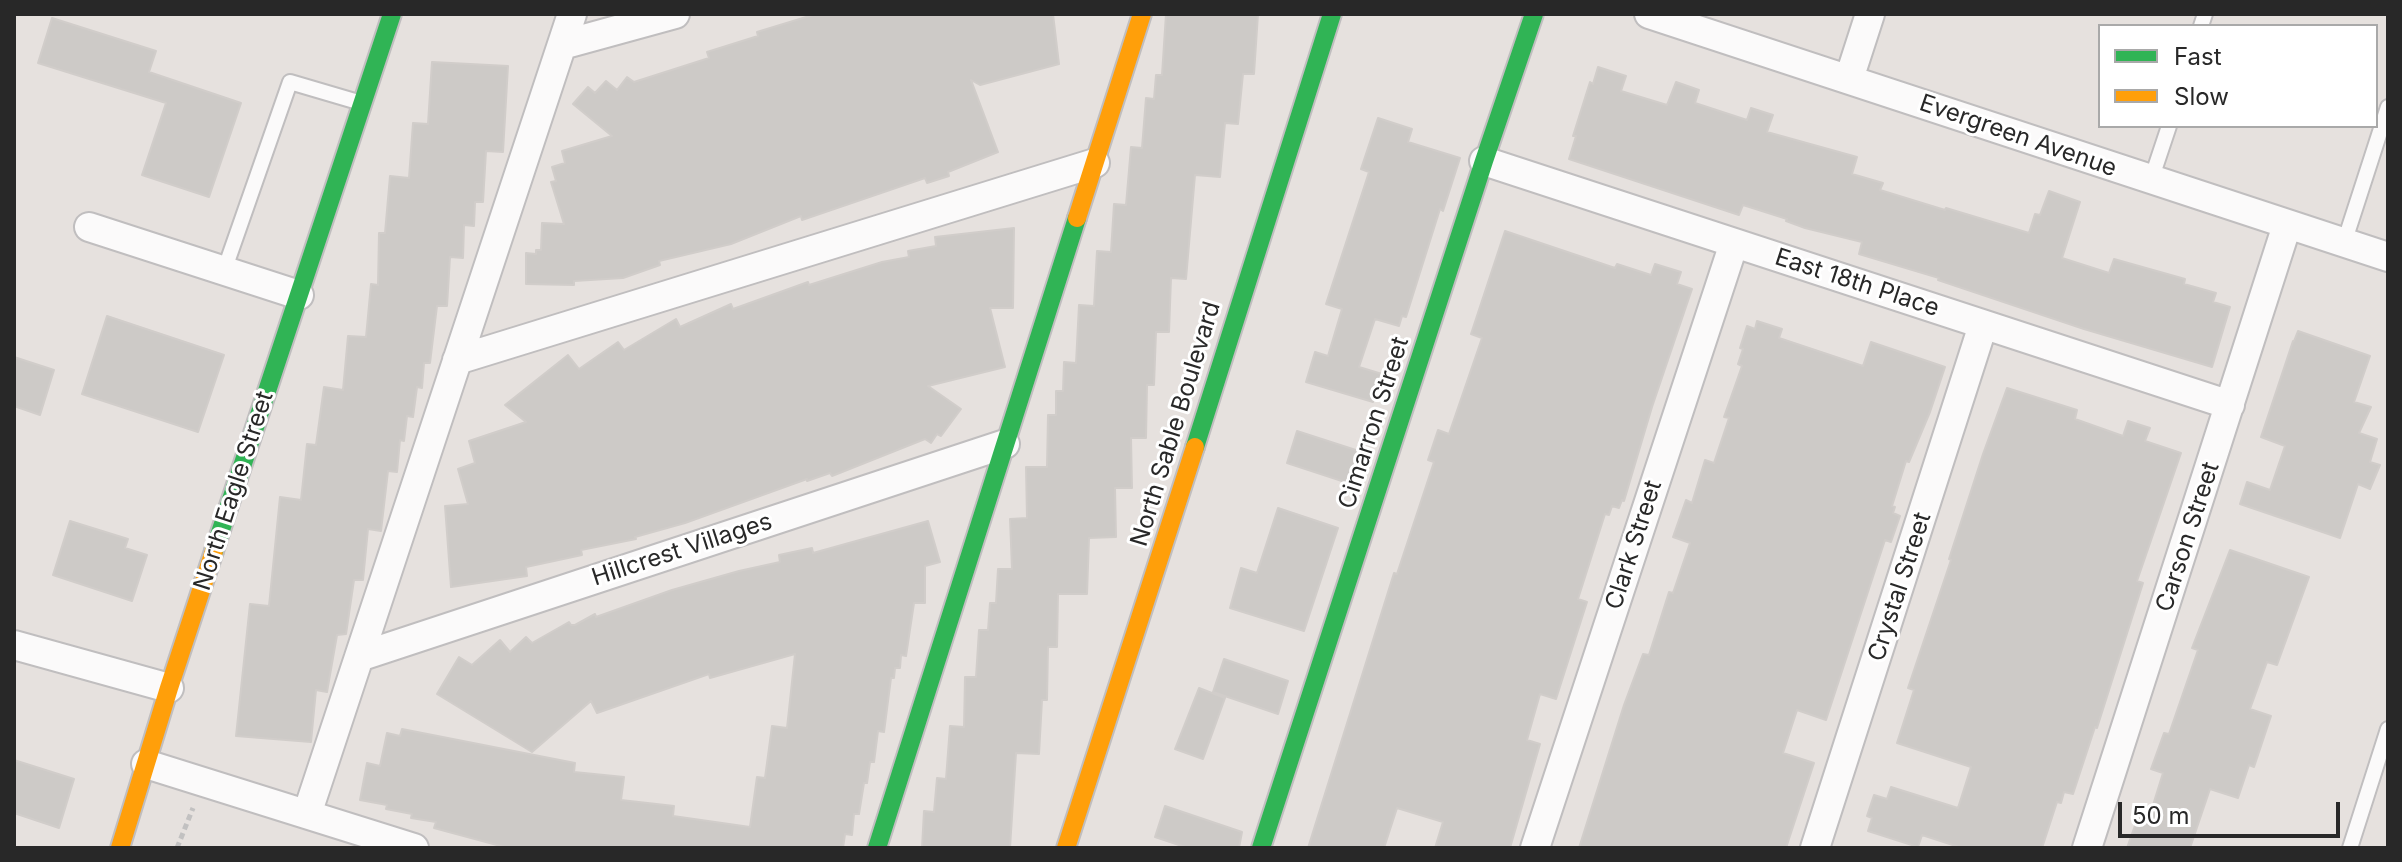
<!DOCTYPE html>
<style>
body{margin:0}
#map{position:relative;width:2402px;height:862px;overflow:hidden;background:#e6e1de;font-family:Inter,sans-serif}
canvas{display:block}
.frame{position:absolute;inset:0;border:16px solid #282828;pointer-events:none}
.legend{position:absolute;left:2098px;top:24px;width:280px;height:104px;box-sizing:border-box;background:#fff;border:2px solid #a9a9a9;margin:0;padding:10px 14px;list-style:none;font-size:24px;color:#282828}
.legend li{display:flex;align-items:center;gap:16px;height:40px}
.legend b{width:40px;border:2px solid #a9a9a9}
.scale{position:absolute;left:2118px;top:802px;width:222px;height:36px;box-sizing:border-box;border:4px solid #282828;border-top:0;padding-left:10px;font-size:24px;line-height:28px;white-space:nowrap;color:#282828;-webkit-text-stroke:6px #fff;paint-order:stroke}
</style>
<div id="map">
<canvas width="2402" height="862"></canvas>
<div class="frame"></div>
<ul class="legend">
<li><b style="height:10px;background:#30b455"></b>Fast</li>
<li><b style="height:10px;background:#ff9f0a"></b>Slow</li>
</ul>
<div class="scale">50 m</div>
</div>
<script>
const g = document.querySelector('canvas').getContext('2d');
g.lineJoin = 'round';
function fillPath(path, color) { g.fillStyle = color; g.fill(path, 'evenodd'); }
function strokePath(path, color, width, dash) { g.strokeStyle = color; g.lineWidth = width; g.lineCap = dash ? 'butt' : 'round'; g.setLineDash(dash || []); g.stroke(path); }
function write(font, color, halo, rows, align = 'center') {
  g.font = font + ' Inter,sans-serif'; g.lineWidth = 6; g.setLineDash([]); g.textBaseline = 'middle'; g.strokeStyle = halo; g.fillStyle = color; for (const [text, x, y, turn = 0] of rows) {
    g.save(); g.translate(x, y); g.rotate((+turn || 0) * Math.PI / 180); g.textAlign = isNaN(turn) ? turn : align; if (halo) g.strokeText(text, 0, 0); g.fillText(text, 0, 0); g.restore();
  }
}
const building = new Path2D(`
 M 816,14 L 1053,14 L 1059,64 L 980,85 L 971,80 L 998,152 L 948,172 L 949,176 L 927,183 L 925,178 L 802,220 L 801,216 L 731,244 L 659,261 L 660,265 L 623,278 L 574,281 L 574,285 L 526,284 L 526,253 L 536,254 L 536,250 L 541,250 L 542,223 L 564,224 L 551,182 L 556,181 L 552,167 L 565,163 L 562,151 L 612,136 L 573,104 L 588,87 L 595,93 L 606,81 L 617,90 L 627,77 L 634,82 L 709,58 L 707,52 L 758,36 L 757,32 Z
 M 1166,14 L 1258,14 L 1254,74 L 1243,74 L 1238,124 L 1225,123 L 1220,177 L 1195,175 L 1186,279 L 1171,278 L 1169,332 L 1156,332 L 1154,385 L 1147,385 L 1146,438 L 1131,438 L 1132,488 L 1115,488 L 1116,537 L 1089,538 L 1087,594 L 1058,594 L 1057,647 L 1048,647 L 1047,700 L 1042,700 L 1039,754 L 1016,753 L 1010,848 L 922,848 L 924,811 L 934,812 L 937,778 L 946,779 L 950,726 L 964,727 L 965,677 L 976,677 L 979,630 L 988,630 L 990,603 L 996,603 L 998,569 L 1012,569 L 1010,519 L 1027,518 L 1026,467 L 1047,467 L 1048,415 L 1056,415 L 1056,391 L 1063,391 L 1064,362 L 1076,363 L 1079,305 L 1094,306 L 1097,251 L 1111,252 L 1114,204 L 1126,205 L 1131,147 L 1142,148 L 1146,98 L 1154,99 L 1156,75 L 1162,75 Z
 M 52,18 L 156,51 L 149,72 L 241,103 L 209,197 L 142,175 L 166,103 L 38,63 Z
 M 432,62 L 508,66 L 503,152 L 486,151 L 483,202 L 475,202 L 474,226 L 464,225 L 463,258 L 450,257 L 447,306 L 437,306 L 430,363 L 424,363 L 422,388 L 417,387 L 413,417 L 407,416 L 404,441 L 400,440 L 397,472 L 388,471 L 381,531 L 368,529 L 363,580 L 354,580 L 346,634 L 337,635 L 327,692 L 316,690 L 311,742 L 236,736 L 250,604 L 269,606 L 280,497 L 301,500 L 307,444 L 316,445 L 324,387 L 343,390 L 348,336 L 366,337 L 371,284 L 378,285 L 379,233 L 385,233 L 390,176 L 409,178 L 413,123 L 428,124 Z
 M 1598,67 L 1626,76 L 1621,91 L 1667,105 L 1676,82 L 1699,90 L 1695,103 L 1747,120 L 1751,108 L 1773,115 L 1767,132 L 1857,157 L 1852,174 L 1883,183 L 1880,190 L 1945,210 L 1946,208 L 2029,233 L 2035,214 L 2040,215 L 2049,191 L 2080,202 L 2062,258 L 2109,273 L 2114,259 L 2185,279 L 2184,284 L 2216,293 L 2213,302 L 2230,307 L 2212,367 L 2084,329 L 1938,280 L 1939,278 L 1859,254 L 1862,242 L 1805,228 L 1786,221 L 1787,219 L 1743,205 L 1739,215 L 1569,159 L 1576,136 L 1573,136 L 1590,82 L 1593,84 Z
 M 1378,118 L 1412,129 L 1408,142 L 1460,158 L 1443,211 L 1440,209 L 1406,317 L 1402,316 L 1399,326 L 1375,319 L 1359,367 L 1382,374 L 1373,402 L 1306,382 L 1315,352 L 1328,356 L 1342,309 L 1326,304 L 1369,172 L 1361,169 Z
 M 1014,228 L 1013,308 L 990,308 L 1005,367 L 928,386 L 961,409 L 941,436 L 937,434 L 931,443 L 925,439 L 832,476 L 830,473 L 807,481 L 807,479 L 685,523 L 635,537 L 636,539 L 581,550 L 582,555 L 526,567 L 527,576 L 451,587 L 445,506 L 468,504 L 458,469 L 475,463 L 469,441 L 526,422 L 505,405 L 568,355 L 579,369 L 618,342 L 624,350 L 676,319 L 680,327 L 731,304 L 733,309 L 808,282 L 809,285 L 882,262 L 909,257 L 908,251 L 936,246 L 935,237 Z
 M 1505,231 L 1615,268 L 1617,264 L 1651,275 L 1655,264 L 1681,272 L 1677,284 L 1692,289 L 1652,407 L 1624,501 L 1622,500 L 1619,508 L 1612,506 L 1609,515 L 1605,514 L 1578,599 L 1587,602 L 1556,699 L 1540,694 L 1527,740 L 1540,744 L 1510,848 L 1435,848 L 1443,822 L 1397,808 L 1384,848 L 1308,848 L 1394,573 L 1397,574 L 1434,462 L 1428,460 L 1438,430 L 1449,434 L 1482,338 L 1471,334 Z
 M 107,316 L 224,355 L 198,432 L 82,394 Z
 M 1757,321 L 1782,329 L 1779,338 L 1863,366 L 1871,342 L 1945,367 L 1930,412 L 1909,462 L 1906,461 L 1892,506 L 1895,507 L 1893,513 L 1900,516 L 1891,542 L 1885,540 L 1826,720 L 1797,710 L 1783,753 L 1814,763 L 1786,848 L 1579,848 L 1624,705 L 1643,654 L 1649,655 L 1669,592 L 1673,593 L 1690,543 L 1673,537 L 1686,500 L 1692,503 L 1705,460 L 1714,463 L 1729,418 L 1724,417 L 1742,366 L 1738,364 L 1743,349 L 1740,348 L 1747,326 L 1755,329 Z
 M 2298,331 L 2370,356 L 2354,402 L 2371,407 L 2359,433 L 2377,439 L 2370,462 L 2380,465 L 2370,489 L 2358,484 L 2340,538 L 2240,504 L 2247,482 L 2270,490 L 2285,446 L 2261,437 L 2293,341 L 2294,341 Z
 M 14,357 L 54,370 L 40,415 L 14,406 Z
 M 2007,388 L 2077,410 L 2075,419 L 2123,436 L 2128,421 L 2150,428 L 2145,441 L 2181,453 L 2137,581 L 2143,583 L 2097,728 L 2095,727 L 2073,794 L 2064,792 L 2061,803 L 2057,802 L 2042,848 L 1962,848 L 1922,835 L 1918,847 L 1868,831 L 1872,818 L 1867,816 L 1874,795 L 1887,799 L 1891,787 L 1958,808 L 1971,767 L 1897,743 L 1914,690 L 1908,688 L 1951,560 L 1949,559 L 1983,454 Z
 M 1297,431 L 1362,452 L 1351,484 L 1287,463 Z
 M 1278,508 L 1338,528 L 1304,631 L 1230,608 L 1241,568 L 1257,573 Z
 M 70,521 L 128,539 L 125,548 L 147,555 L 132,601 L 53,575 Z
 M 928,521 L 940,562 L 925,566 L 925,603 L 914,603 L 906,656 L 901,655 L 900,668 L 895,668 L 894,678 L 891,678 L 884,732 L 878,731 L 874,762 L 870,762 L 867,783 L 864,783 L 859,814 L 854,814 L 852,835 L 845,834 L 843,848 L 508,848 L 434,828 L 436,822 L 411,818 L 412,814 L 386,809 L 387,805 L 360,800 L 367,763 L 380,766 L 387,733 L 400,736 L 402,729 L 575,763 L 574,772 L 624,777 L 621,800 L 674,806 L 673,816 L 750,827 L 757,777 L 765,778 L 772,726 L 787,728 L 795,654 L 710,678 L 709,674 L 597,713 L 591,701 L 532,752 L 437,694 L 459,657 L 472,665 L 500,640 L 510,652 L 526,637 L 532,643 L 569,622 L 571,625 L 575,625 L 595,614 L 596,617 L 672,590 L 739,571 L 780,562 L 779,555 L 812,548 L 813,553 Z
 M 2230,550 L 2309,577 L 2277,665 L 2267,662 L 2250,709 L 2271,716 L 2254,767 L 2249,765 L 2238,798 L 2210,789 L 2190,848 L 2127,848 L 2138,817 L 2148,821 L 2163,773 L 2151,769 L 2164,733 L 2169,734 L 2198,650 L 2192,648 Z
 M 1224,659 L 1288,681 L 1278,714 L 1213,692 Z
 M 1199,688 L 1225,698 L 1203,759 L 1175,749 Z
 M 14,760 L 74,779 L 59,828 L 14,813 Z
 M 1165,806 L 1242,832 L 1239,848 L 1188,848 L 1155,837 Z`);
fillPath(building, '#cdcac7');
strokePath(building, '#d1cdca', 2);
const lane = new Path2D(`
 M 2201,26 L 2205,14
 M 2151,180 L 2169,126
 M 2344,243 L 2388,107
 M 224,271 L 290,82 L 358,102
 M 2350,848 L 2388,729`);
const street = new Path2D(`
 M 1649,14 L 2388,257
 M 562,45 L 675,14
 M 1849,79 L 1870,14
 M 1484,161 L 2230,405
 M 89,227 L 299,295
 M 457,360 L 1095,163
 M 14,645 L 169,688
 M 359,657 L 1005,444
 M 146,764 L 414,848
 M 307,814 L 572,14
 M 1535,848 L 1734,243
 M 1815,848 L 1983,325
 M 2087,848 L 2287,225`);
const fast = new Path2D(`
 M 1195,447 L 1332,14
 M 214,551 L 392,14
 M 877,848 L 1077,218
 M 1261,848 L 1484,161 L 1534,14`);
const slow = new Path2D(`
 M 1077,218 L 1142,14
 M 120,848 L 169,688 L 214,551
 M 1066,848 L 1195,447`);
strokePath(lane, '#c0bebf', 18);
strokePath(street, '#c0bebf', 32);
strokePath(fast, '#c0bebf', 22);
strokePath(slow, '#c0bebf', 22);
strokePath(new Path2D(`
 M 177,848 L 193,808`), '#c2c1c1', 5, [6, 4]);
strokePath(lane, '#fbfafa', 14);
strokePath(street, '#fbfafa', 28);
strokePath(fast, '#30b455', 18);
strokePath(slow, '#ff9f0a', 18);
write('24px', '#282828', '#fff', [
 ["Evergreen Avenue",2018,136,19],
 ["East 18th Place",1857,283,18],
 ["Cimarron Street",1374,423,-72],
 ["North Sable Boulevard",1176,424,-73],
 ["North Eagle Street",234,491,-72],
 ["Carson Street",2188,537,-72],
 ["Clark Street",1634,545,-72],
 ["Hillcrest Villages",682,550,-18],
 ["Crystal Street",1900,587,-72]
]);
</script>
